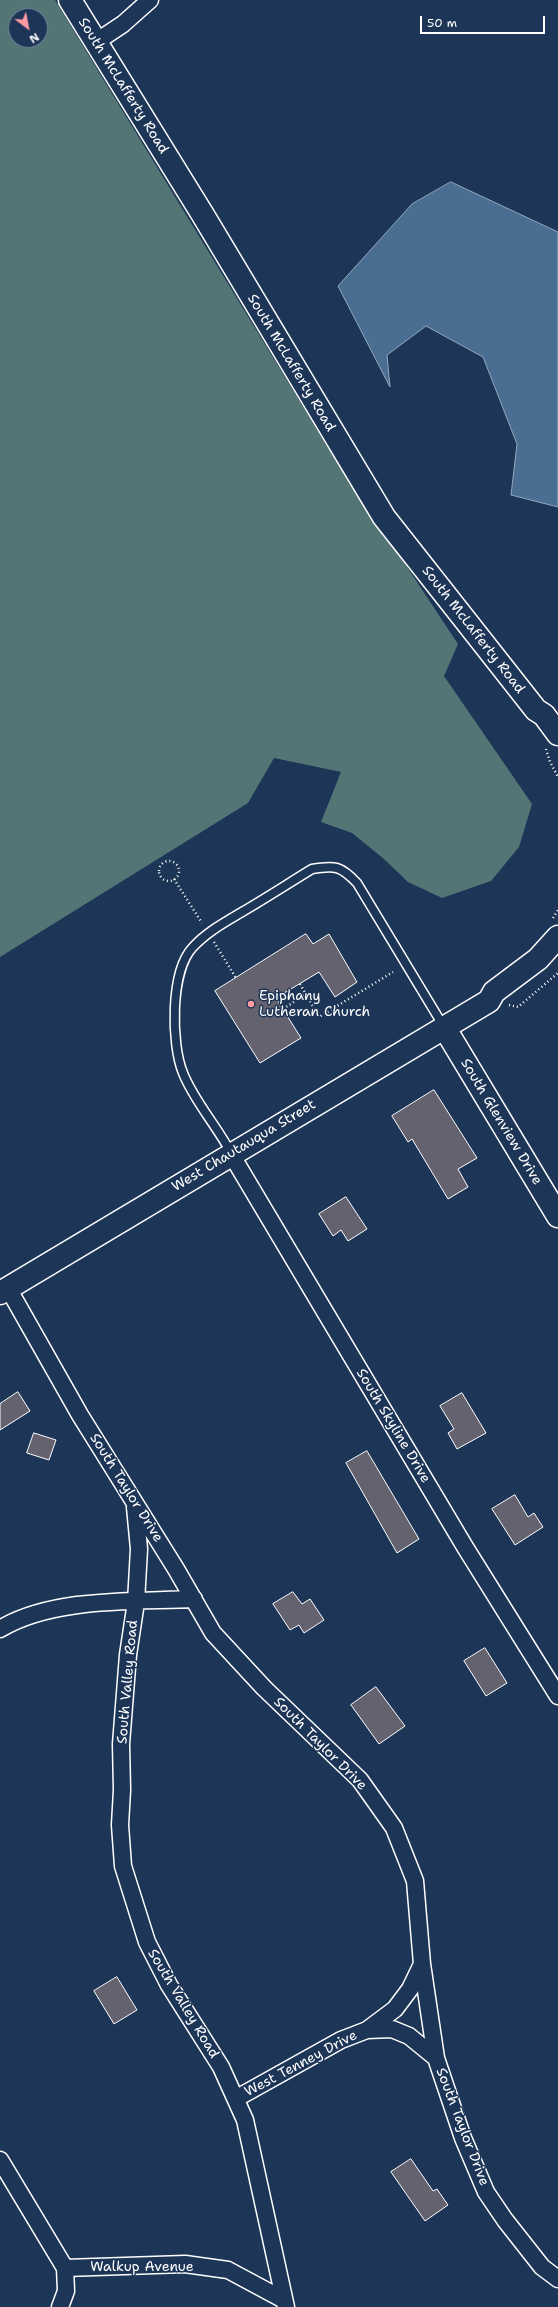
<!DOCTYPE html>
<style>
body{margin:0}
#map{position:relative;width:558px;height:2307px;overflow:hidden;background:#1d3557;font-family:"Shantell Sans",sans-serif}
canvas{display:block}
.north{position:absolute;left:8px;top:8px;width:40px;height:40px;box-sizing:border-box;background:#1d3557;border:1px solid #77869a;border-radius:50%;rotate:148deg;font-size:11px;font-weight:700;line-height:16px;text-align:center;color:#fff}
.north::after{content:'';display:block;margin:auto;width:14px;height:18px;background:#ff9aa2;clip-path:polygon(50% 0,100% 100%,50% 72%,0 100%)}
.scale{position:absolute;left:420px;top:16px;width:125px;height:18px;box-sizing:border-box;border:2px solid #fff;border-top:0;padding-left:5px;font-size:12px;line-height:14px;white-space:nowrap;color:#fff;-webkit-text-stroke:3px #1d3557;paint-order:stroke}
</style>
<div id="map">
<canvas width="558" height="2307"></canvas>
<div class="north">N</div>
<div class="scale">50 m</div>
</div>
<script>
const g = document.querySelector('canvas').getContext('2d');
g.lineJoin = 'round';
function fillPath(path, color) { g.fillStyle = color; g.fill(path, 'evenodd'); }
function strokePath(path, color, width, dash) { g.strokeStyle = color; g.lineWidth = width; g.lineCap = dash ? 'butt' : 'round'; g.setLineDash(dash || []); g.stroke(path); }
function write(font, color, halo, rows, align = 'center') {
  g.font = font + ' "Shantell Sans",sans-serif'; g.lineWidth = 3; g.setLineDash([]); g.textBaseline = 'middle'; g.strokeStyle = halo; g.fillStyle = color; for (const [text, x, y, turn = 0] of rows) {
    g.save(); g.translate(x, y); g.rotate((+turn || 0) * Math.PI / 180); g.textAlign = isNaN(turn) ? turn : align; if (halo) g.strokeText(text, 0, 0); g.fillText(text, 0, 0); g.restore();
  }
}
fillPath(new Path2D(`
 M 0,0 L 55,0 L 327,446 L 458,644 L 444,676 L 532,804 L 519,847 L 491,881 L 442,898 L 408,882 L 384,859 L 352,833 L 321,822 L 341,772 L 274,758 L 248,803 L 0,957 ZM 16,16 L 40,16 L 40,40 L 16,40 Z`), '#547575');
const water = new Path2D(`
 M 451,182 L 558,232 L 558,507 L 511,495 L 517,444 L 483,357 L 426,326 L 387,355 L 390,387 L 338,286 L 412,204 Z`);
fillPath(water, '#4a6e91');
strokePath(water, '#92a8bd', 1);
const building = new Path2D(`
 M 306,934 L 313,944 L 329,934 L 357,982 L 335,997 L 319,972 L 276,998 L 301,1038 L 260,1063 L 215,991 Z
 M 434,1090 L 477,1158 L 458,1169 L 468,1187 L 448,1199 L 412,1139 L 408,1142 L 392,1116 Z
 M 346,1197 L 367,1229 L 348,1241 L 341,1230 L 333,1236 L 319,1214 Z
 M 18,1392 L 30,1411 L 0,1430 L 0,1404 Z
 M 462,1393 L 486,1433 L 457,1449 L 448,1433 L 454,1429 L 440,1406 Z
 M 34,1433 L 56,1440 L 49,1460 L 27,1453 Z
 M 367,1451 L 419,1539 L 397,1553 L 346,1463 Z
 M 515,1495 L 528,1517 L 534,1513 L 543,1527 L 515,1545 L 492,1509 Z
 M 293,1592 L 302,1604 L 310,1599 L 324,1620 L 304,1633 L 299,1625 L 290,1630 L 273,1604 Z
 M 485,1648 L 507,1683 L 486,1696 L 464,1661 Z
 M 376,1687 L 405,1726 L 379,1744 L 351,1705 Z
 M 117,1977 L 137,2010 L 114,2024 L 94,1991 Z
 M 411,2159 L 433,2191 L 437,2189 L 448,2205 L 425,2221 L 391,2172 Z`);
fillPath(building, '#656270');
strokePath(building, '#fff', 1);
const lane = new Path2D(`
 M 231,1153 C 217,1126 194,1101 183,1073 C 171,1044 170,971 193,947 C 207,932 225,922 242,912 C 266,898 289,883 312,869 C 335,865 341,866 357,883 L 444,1027`);
const street = new Path2D(`
 M 96,42 L 123,24 L 150,0
 M 231,1154 L 465,1547 L 558,1696
 M 8,1288 L 80,1415 L 176,1569 L 213,1633 L 264,1688 L 360,1780 L 394,1828 L 415,1881 L 422,1964 L 410,1989 L 395,2009 L 367,2030 L 341,2040 L 237,2098
 M 135,1507 L 139,1549 L 136,1602 L 128,1655 L 121,1744 L 122,1790 L 120,1825 L 123,1866 L 147,1942 L 169,1985 L 221,2067 L 245,2120 L 286,2307
 M 0,1629 C 53,1597 134,1602 194,1599
 M 422,1964 L 436,2058
 M 367,2030 L 392,2029 L 409,2036 L 436,2058 L 463,2138 L 486,2192 L 505,2220 L 542,2267 L 558,2279
 M 0,2160 L 65,2268 L 66,2291 L 60,2307
 M 65,2268 L 185,2264 L 228,2270 L 284,2300`);
const secondary = new Path2D(`
 M 70,0 L 203,215 L 384,517 L 536,710 L 544,715 L 558,734
 M 444,1027 L 558,1216
 M 0,1293 L 489,1001 L 494,992 L 538,959 L 558,937`);
strokePath(lane, '#fff', 11);
strokePath(street, '#fff', 19);
strokePath(secondary, '#fff', 25);
strokePath(new Path2D(`
 M 546,749 L 550,762 L 558,777
 M159 871a10 10 0 1 1 20 0a10 10 0 1 1-20 0Z
 M 174,879 L 202,923
 M 553,918 L 558,910
 M 214,942 L 236,978
 M 300,984 L 319,1017 L 393,972
 M 509,1005 L 518,1007 L 558,973
 M 283,1009 L 306,994`), '#fff', 2.5, [1, 3]);
strokePath(lane, '#1d3557', 8);
strokePath(street, '#1d3557', 16);
strokePath(secondary, '#1d3557', 22);
for (const [x, y, r, color] of [
 [251,1004,4,"#ff9aa2"]
]) { const dot = new Path2D(); dot.arc(x, y, r, 0, 2 * Math.PI); g.fillStyle = color; g.fill(dot); strokePath(dot, '#1d3557', 1.5); }
write('14px', '#fff', '#1d3557', [
 ["South McLafferty Road",123,86,58],
 ["South McLafferty Road",291,363,59],
 ["South McLafferty Road",473,630,52],
 ["South Glenview Drive",501,1122,59],
 ["West Chautauqua Street",244,1146,-31],
 ["South Skyline Drive",393,1426,59],
 ["South Taylor Drive",126,1488,58],
 ["South Valley Road",128,1682,-85],
 ["South Taylor Drive",320,1744,45],
 ["South Valley Road",183,2004,59],
 ["West Tenney Drive",301,2064,-28],
 ["South Taylor Drive",462,2127,69],
 ["Walkup Avenue",142,2267]
]);
write('14px', '#fff', '#1d3557', [
 ["Epiphany",259,996],
 ["Lutheran Church",259,1012]
], 'left');
</script>
